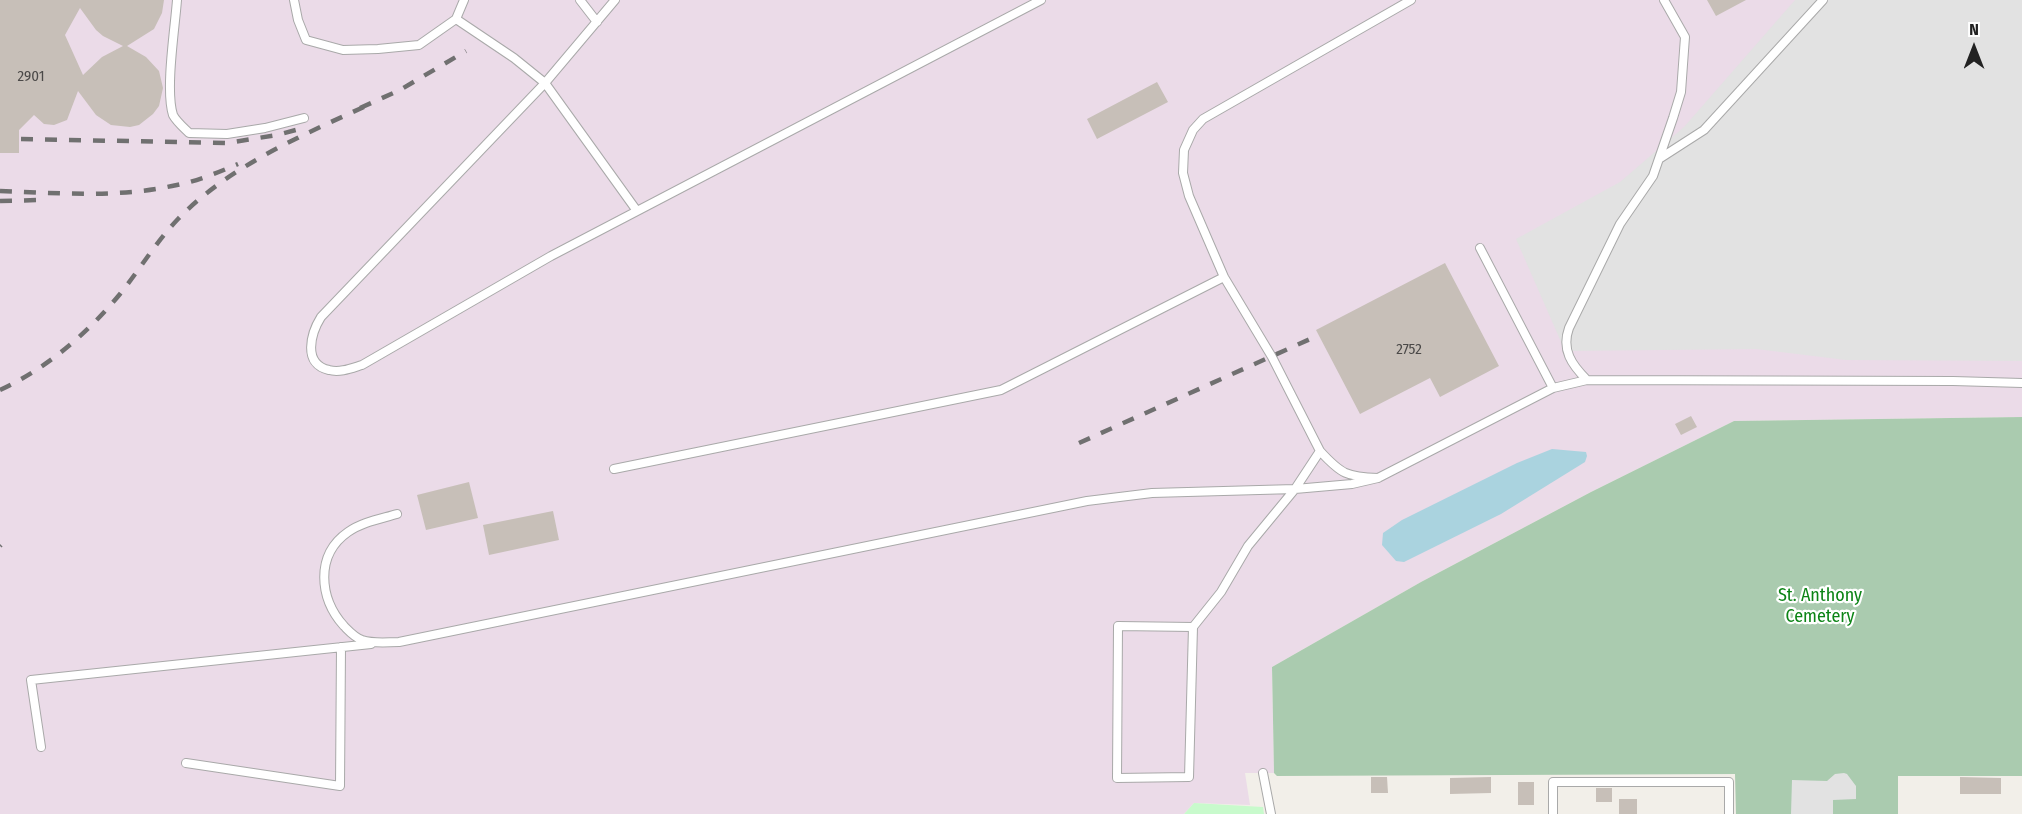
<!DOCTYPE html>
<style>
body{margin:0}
#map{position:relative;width:2022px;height:814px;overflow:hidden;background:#f2efe9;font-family:"Fira Sans Condensed",sans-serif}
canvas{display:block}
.north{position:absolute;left:1944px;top:18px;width:60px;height:60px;-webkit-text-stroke:4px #fff;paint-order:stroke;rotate:0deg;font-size:16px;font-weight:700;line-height:24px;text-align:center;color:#222}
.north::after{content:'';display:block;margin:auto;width:21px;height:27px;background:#222;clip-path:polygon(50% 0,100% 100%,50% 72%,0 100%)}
</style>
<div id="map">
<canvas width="2022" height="814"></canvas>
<div class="north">N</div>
</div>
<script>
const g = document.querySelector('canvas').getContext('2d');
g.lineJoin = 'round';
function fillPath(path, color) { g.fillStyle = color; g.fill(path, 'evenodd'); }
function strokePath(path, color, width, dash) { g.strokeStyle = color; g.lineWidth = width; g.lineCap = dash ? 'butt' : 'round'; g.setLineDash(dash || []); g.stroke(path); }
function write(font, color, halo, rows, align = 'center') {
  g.font = font + ' "Fira Sans Condensed",sans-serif'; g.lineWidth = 4.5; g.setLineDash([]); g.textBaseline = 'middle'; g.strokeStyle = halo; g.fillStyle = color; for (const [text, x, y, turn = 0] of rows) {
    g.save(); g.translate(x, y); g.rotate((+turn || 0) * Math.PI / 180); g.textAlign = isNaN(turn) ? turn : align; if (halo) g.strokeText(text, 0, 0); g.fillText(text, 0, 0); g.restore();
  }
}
fillPath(new Path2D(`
 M 0,0 L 2022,0 L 2022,417 L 1734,421 L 1591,492 L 1421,582 L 1272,667 L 1274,773 L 1245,773 L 1250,805 L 1194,803 L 1184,814 L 0,814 Z`), '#ebdbe8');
fillPath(new Path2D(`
 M 2022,417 L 2022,776 L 1898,776 L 1898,814 L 1736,814 L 1735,774 L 1277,776 L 1274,773 L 1272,667 L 1421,582 L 1591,492 L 1734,421 Z`), '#aacbaf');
fillPath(new Path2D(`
 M 1194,803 L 1263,807 L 1264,814 L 1184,814 Z`), '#c8facc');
fillPath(new Path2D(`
 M 1795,0 L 2022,0 L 2022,361 L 1846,360 L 1756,349 L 1565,351 L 1516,239 L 1620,182 L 1684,127 Z
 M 1844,773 L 1847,774 L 1856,786 L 1856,799 L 1833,800 L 1833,814 L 1791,814 L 1792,780 L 1827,781 L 1835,774 Z`), '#e2e2e2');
fillPath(new Path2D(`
 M 1552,449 L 1586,452 L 1587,456 L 1585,462 L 1501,514 L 1404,562 L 1396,561 L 1382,545 L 1383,533 L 1402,520 L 1517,463 Z`), '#aad3df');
fillPath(new Path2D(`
 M 0,0 L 164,0 L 162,13 L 154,29 L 127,46 L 146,57 L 159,71 L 163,88 L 159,106 L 153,114 L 139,125 L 130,127 L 111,125 L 96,115 L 78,91 L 67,120 L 54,125 L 44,124 L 34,115 L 19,130 L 19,153 L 0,153 ZM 80,8 L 96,30 L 103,36 L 123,46 L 102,57 L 83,75 L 65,35 Z
 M 1707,0 L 1746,0 L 1716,16 Z
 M 1157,82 L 1168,102 L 1097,139 L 1087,119 Z
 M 1445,263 L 1499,366 L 1440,397 L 1430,378 L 1360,414 L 1316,330 Z
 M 1691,416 L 1697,427 L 1681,435 L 1675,424 Z
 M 469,482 L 478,518 L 426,530 L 417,495 Z
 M 553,511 L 559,540 L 489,555 L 483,525 Z
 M 1371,777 L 1387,777 L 1388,793 L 1371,793 Z
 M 1491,777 L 1491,793 L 1450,794 L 1450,778 Z
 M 1960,777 L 2001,778 L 2001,794 L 1960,794 Z
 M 1518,782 L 1534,782 L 1534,805 L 1518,805 Z
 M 1596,788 L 1612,788 L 1612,802 L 1596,802 Z
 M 1619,799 L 1637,799 L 1637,814 L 1619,814 Z`), '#c7bfb8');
const service = new Path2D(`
 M 177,0 C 175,28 165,90 173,115 C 176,121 184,128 189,133 L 227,134 L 265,128 L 304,118
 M 294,0 L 298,20 L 306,40 L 343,50 L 378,49 L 419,45 L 456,19 L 464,0
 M 580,0 L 597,22
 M 615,0 L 545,83 L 321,317 C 311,333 302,364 329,370 C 340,373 352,368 362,365 L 551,256 L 1041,0
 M 1664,0 L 1685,37 L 1681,92 L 1673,118 L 1653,176 L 1620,224 L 1569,328 C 1561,350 1572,365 1587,380 L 1953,381 L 2022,383
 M 456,19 L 514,58 L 545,83 L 637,211
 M 1659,159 L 1704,130 L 1823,0
 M 1480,248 L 1553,388
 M 1320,451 C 1341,474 1347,477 1378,478 L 1553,388 L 1587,380
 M 614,469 L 1001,390 L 1224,277
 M 397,514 C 380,519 362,522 348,532 C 315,555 319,598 344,626 C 349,631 354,637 362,640 C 374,644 387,642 399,642 L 1087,501 L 1152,493 L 1295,489 L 1352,484 L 1378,478
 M 1193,627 L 1118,626 L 1117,778 L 1189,777 L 1193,627 L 1221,592 L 1248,546 L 1295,489 L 1320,451 L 1272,357 L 1224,277 L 1189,196 L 1183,173 L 1184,150 L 1193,130 L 1203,119 L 1411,0
 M 41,747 L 31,680 L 371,644
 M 186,763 L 340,786 L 341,647
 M 1263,773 L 1271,814
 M 1553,814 L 1553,782 L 1729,782 L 1729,814`);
strokePath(service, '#a9a9a9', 10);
strokePath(service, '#fff', 8);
strokePath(new Path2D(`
 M 360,108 L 400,90 L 466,51
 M 21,139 L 227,143 L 277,135 L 307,127
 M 0,191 C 57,193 116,198 172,186 C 195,182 217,173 238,164
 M 0,201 L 39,200
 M 0,390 C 47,368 87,334 120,294 C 140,269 156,242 178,219 C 229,166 303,135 368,105
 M 1079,443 L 1319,335
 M 0,546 L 1,545`), '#707070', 4.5, [12, 12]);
write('15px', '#4b4948', null, [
 ["2901",31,77],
 ["2752",1409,350]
]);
write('18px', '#0c8416', '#fff', [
 ["St. Anthony",1820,596],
 ["Cemetery",1820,617]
]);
</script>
